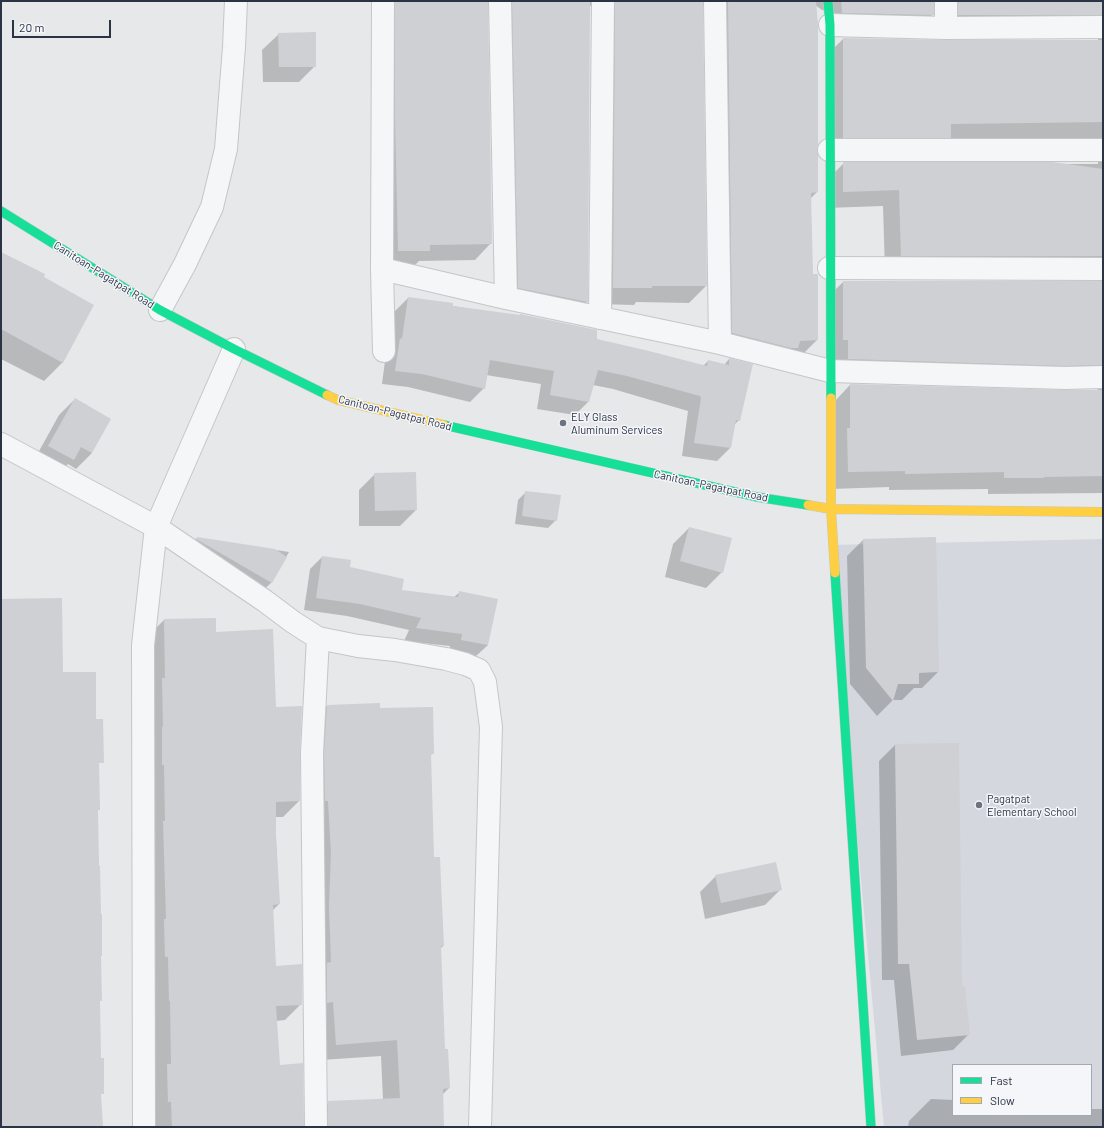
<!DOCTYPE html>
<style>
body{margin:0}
#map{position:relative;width:1104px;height:1128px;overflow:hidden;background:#e6e8ea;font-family:Barlow,sans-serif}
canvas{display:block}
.frame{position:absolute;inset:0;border:2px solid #2b3445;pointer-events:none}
.legend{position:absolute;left:952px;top:1064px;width:140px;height:52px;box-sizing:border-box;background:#f4f6f9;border:1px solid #a4a8b1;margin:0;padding:5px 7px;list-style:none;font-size:12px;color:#2b3445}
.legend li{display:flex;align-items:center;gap:8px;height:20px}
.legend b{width:20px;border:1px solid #a4a8b1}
.scale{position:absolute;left:12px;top:20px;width:99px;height:18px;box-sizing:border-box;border:2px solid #2b3445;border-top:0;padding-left:5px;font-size:12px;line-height:14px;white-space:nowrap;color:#2b3445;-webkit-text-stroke:3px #f4f6f9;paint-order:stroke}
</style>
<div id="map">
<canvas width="1104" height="1128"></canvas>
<div class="frame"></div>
<ul class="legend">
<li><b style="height:5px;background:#16e098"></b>Fast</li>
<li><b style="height:5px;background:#ffcf43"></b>Slow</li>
</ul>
<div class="scale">20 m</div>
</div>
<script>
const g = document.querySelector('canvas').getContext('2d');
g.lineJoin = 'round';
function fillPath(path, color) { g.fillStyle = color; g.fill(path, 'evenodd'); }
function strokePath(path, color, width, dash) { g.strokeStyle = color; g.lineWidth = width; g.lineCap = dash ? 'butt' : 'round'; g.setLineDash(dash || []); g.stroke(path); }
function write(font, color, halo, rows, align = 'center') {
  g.font = font + ' Barlow,sans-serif'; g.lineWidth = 3; g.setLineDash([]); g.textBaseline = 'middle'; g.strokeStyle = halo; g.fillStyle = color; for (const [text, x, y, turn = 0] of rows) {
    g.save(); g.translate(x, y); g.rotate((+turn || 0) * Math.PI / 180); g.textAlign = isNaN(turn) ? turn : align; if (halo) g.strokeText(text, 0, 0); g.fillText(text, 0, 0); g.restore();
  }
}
fillPath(new Path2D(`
 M 1103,539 L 1103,1127 L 884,1127 L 830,545 ZM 953,1065 L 1091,1065 L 1091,1115 L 953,1115 Z`), '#d4d7dd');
fillPath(new Path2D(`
 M 376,1 L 1103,1 L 1103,493 L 988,494 L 988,489 L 889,490 L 889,487 L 832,489 L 834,402 L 850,385 L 1065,392 L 1098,391 L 1097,387 L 832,375 L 827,298 L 843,282 L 1098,282 L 1098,280 L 885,272 L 883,206 L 827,208 L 827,180 L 843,164 L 1098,164 L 1098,161 L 826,154 L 826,56 L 843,39 L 946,42 L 1098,41 L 1098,38 L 942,32 L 936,7 L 932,6 L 932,15 L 916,31 L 822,10 L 815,5 L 817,192 L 810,199 L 812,275 L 817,340 L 800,357 L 716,350 L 709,11 L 704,6 L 702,6 L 706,286 L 689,303 L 636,302 L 634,305 L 597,304 L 592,6 L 589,6 L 587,302 L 570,319 L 502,304 L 494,11 L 489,6 L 487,6 L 491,243 L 475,260 L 419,261 L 413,267 L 382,268 Z
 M 279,34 L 315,66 L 299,82 L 263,82 L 262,50 Z
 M 1,253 L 43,278 L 93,305 L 62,363 L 44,381 L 1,359 Z
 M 408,298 L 452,306 L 519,316 L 520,315 L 596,340 L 703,366 L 708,361 L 724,365 L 729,359 L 739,420 L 734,425 L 730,448 L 717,461 L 682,456 L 688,411 L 613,389 L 593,385 L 588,402 L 575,415 L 537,409 L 541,384 L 486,375 L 484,388 L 470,402 L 408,387 L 382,384 L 386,353 L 389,350 L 395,311 Z
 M 75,399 L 92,453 L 76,469 L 68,464 L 57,476 L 33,462 L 59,415 Z
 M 375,474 L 416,510 L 400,526 L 359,526 L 359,490 Z
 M 526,492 L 556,520 L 548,528 L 515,524 L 518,500 Z
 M 689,528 L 722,572 L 706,588 L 665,577 L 673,544 Z
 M 197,538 L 289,552 L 272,582 L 255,598 L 181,555 Z
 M 863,540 L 938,672 L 922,688 L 914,688 L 902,700 L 893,700 L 877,716 L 850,684 L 847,556 Z
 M 322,557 L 401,591 L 454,597 L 460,592 L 488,645 L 475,657 L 449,652 L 450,646 L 404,641 L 409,630 L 347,616 L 304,610 L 310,569 Z
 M 215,619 L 215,633 L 275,708 L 299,801 L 283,817 L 275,817 L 279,904 L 272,911 L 275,967 L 301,1004 L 285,1020 L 276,1021 L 279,1066 L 302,1127 L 156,1127 L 156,1117 L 152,1118 L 151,1081 L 155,1077 L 152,972 L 148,636 L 164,620 Z
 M 327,706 L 379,709 L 433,753 L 430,756 L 433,858 L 443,946 L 440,949 L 444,1050 L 449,1088 L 442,1095 L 443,1127 L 313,1127 L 313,1118 L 329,1102 L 383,1100 L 381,1056 L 321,1060 L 311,722 Z
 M 895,745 L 961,988 L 969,1034 L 953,1050 L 901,1056 L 894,980 L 882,980 L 879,761 Z
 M 716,876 L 781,889 L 765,905 L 705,919 L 700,892 Z
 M 931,1099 L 953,1100 L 953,1115 L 1091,1115 L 1091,1109 L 1103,1109 L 1103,1127 L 908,1127 L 909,1121 Z`), '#0003');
fillPath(new Path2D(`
 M 395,1 L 488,1 L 492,244 L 430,245 L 430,251 L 398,251 L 395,117 Z
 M 512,1 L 590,1 L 588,302 L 518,288 Z
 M 615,1 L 703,1 L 707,286 L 652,286 L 652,288 L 613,288 Z
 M 728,1 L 816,1 L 818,26 L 818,145 L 817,150 L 818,155 L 818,192 L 811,193 L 813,274 L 818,274 L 818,340 L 800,341 L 798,348 L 791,348 L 732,333 Z
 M 841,1 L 934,1 L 934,15 L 842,13 Z
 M 958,1 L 1103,1 L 1103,15 L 958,15 Z
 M 316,32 L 316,67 L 279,67 L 278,33 Z
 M 843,38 L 946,40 L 1103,40 L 1103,122 L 951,124 L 951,138 L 843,138 Z
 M 843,162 L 1053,162 L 1103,169 L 1103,256 L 901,256 L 899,190 L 843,192 Z
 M 1,252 L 45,274 L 44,277 L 94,305 L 63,363 L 1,329 Z
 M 843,281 L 1103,281 L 1103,365 L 1065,366 L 848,359 L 848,340 L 843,340 Z
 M 408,297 L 453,303 L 453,306 L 520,315 L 520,314 L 597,330 L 597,339 L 649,351 L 707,366 L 708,360 L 729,365 L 729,358 L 753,364 L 740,421 L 736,420 L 731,448 L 694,443 L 701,398 L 700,396 L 627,376 L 598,370 L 589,402 L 550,395 L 554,371 L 490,360 L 485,389 L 422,374 L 395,371 L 400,338 L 402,339 Z
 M 850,384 L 1065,390 L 1103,390 L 1103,476 L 1044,477 L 1044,478 L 1004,478 L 1004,472 L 905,474 L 905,471 L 848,472 L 847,428 L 850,428 Z
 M 75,398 L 111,419 L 92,453 L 81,447 L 74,460 L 48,446 Z
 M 416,472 L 417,510 L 375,511 L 374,473 Z
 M 525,491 L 561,495 L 557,521 L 522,516 Z
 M 689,527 L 732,538 L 723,573 L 680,561 Z
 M 197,537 L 275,549 L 287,557 L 272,583 L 196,539 Z
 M 936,537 L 939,672 L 919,673 L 919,684 L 898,684 L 893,701 L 866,668 L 863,539 Z
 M 322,556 L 351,560 L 350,567 L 404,579 L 402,590 L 458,597 L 459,591 L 498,599 L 488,645 L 461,640 L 462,634 L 416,628 L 421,618 L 360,604 L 316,598 Z
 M 62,598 L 63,672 L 96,672 L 96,719 L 103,719 L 104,763 L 99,763 L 100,810 L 98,810 L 99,866 L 100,866 L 101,914 L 102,914 L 102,956 L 101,956 L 102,1001 L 100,1001 L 101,1058 L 104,1058 L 104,1094 L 101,1094 L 103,1127 L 1,1127 L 1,599 Z
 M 216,618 L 216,632 L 273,629 L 276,707 L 302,706 L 300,753 L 300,801 L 276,802 L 276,835 L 280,904 L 273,905 L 276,966 L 302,964 L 302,1005 L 276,1006 L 280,1065 L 303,1063 L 304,1127 L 172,1127 L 171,1102 L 168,1102 L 167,1064 L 171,1064 L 170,1001 L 169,1001 L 168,957 L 165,957 L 164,919 L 166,919 L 163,821 L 165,821 L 164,765 L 162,765 L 162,727 L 163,727 L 162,678 L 165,678 L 164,619 Z
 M 380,703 L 380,708 L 433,707 L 434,754 L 431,754 L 434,857 L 440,857 L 441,883 L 444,946 L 441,946 L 445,1049 L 448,1049 L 450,1088 L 443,1089 L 444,1127 L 328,1127 L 328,1101 L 400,1098 L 397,1040 L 336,1045 L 333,1002 L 327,1003 L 327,963 L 331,962 L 329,906 L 331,853 L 328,801 L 325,801 L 324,753 L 327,705 Z
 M 959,743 L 962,986 L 965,986 L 970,1035 L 917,1040 L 909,964 L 898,964 L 895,744 Z
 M 776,862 L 782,890 L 721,903 L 715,875 Z`), '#ced0d3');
const street = new Path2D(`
 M 383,1 L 382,269 L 384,351
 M 500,1 L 506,298
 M 715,1 L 720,343
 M 946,1 L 946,28
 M 830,25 L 946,28 L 1103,27
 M 829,150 L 1103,150
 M 829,268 L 1103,269
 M 382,269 L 506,298 L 720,343 L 830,371 L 1065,378 L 1103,377
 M 160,310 L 185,264 L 212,207 L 226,149 L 234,47 L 236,1
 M 600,318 L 603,1
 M 1,444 L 156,527 L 265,601 L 293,622 L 318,638 L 358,646 L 395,650 L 446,659 L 465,664 L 479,670 L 485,682 L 491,727 L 480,1127
 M 144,1127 L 143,645 L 156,527 L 234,349
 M 316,1127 L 312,753 L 318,638`);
const fast = new Path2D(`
 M 828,1 L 830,25 L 831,398
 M 1,211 L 160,310 L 234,349 L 327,395
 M 444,425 L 757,497 L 808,505
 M 835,573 L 871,1127`);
const slow = new Path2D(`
 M 327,395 L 338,400 L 444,425
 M 831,398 L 831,509 L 835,573
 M 808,505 L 831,509 L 1103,512`);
strokePath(street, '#c4c6c8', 24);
strokePath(fast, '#c4c6c8', 10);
strokePath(slow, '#c4c6c8', 10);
strokePath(street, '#f5f6f7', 22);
strokePath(fast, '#16e098', 9);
strokePath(slow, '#ffcf43', 9);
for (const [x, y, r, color] of [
 [563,423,4,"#6c737f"],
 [979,805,4,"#6c737f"]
]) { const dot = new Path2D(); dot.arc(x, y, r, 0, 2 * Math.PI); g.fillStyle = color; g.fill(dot); strokePath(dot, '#f4f6f9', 1.5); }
write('11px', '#2b3445', '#f4f6f9', [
 ["Canitoan-Pagatpat Road",104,275,32],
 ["Canitoan-Pagatpat Road",395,413,14],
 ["Canitoan-Pagatpat Road",711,486,12]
]);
write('11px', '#2b3445', '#f4f6f9', [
 ["ELY Glass",571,417],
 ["Aluminum Services",571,430],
 ["Pagatpat",987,799],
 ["Elementary School",987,812]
], 'left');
</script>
